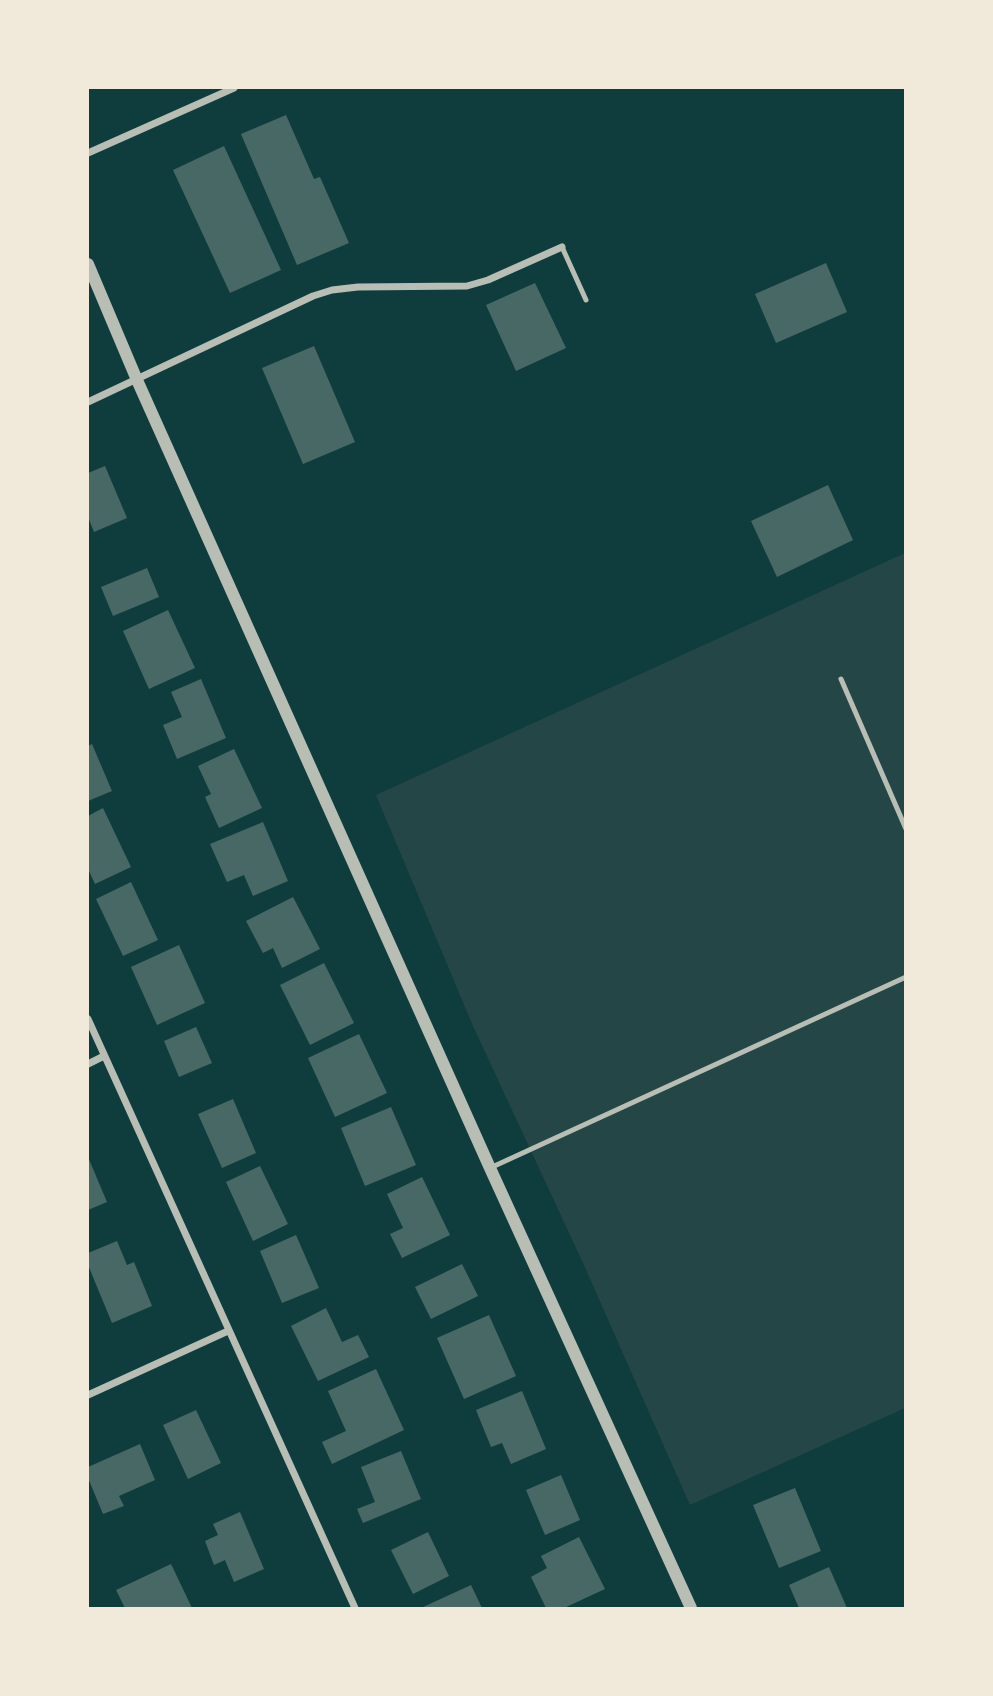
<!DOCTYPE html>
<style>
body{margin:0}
#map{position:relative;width:993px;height:1696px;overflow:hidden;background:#0f3d3e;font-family:Inter,sans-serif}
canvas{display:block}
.frame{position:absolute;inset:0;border:89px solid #f1e9da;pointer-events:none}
</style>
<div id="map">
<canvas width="993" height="1696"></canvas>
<div class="frame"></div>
</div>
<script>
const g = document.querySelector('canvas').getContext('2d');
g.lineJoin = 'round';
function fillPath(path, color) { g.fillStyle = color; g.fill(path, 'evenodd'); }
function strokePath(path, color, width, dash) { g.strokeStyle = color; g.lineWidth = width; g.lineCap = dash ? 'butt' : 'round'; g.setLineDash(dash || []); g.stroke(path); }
fillPath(new Path2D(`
 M 905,553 L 905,1408 L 690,1505 L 583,1263 L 473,1026 L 376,795 Z`), '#244646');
fillPath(new Path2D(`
 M 286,115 L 314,179 L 320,177 L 349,243 L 297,265 L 241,134 Z
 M 224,146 L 281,270 L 230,293 L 173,170 Z
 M 826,263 L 847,312 L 776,343 L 755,294 Z
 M 535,283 L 566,348 L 516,371 L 486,305 Z
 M 314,346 L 355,442 L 303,464 L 262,368 Z
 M 105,466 L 127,518 L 94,532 L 88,517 L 88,473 Z
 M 828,485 L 853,540 L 777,577 L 751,521 Z
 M 147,568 L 159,597 L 113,616 L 101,587 Z
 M 168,610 L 195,668 L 149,689 L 123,631 Z
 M 201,679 L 226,738 L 177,759 L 163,725 L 182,717 L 171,692 Z
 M 92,744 L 112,791 L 88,801 L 88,746 Z
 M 234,749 L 262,808 L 219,828 L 205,797 L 211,794 L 198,766 Z
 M 103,808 L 131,867 L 95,884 L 88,869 L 88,816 Z
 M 263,822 L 288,881 L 253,896 L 244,875 L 227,882 L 210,844 Z
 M 131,882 L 158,940 L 123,956 L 96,899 Z
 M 293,897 L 320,949 L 282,968 L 273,948 L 263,953 L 246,921 Z
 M 179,945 L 205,1003 L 157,1025 L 131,967 Z
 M 324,963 L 354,1023 L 310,1045 L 280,985 Z
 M 196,1027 L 212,1063 L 179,1077 L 164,1041 Z
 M 359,1034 L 387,1093 L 335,1117 L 308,1058 Z
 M 233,1099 L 256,1153 L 222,1168 L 198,1114 Z
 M 391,1107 L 416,1165 L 365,1186 L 341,1128 Z
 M 88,1157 L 107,1202 L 88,1210 Z
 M 260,1166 L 288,1224 L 253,1241 L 226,1182 Z
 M 422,1177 L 450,1235 L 402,1258 L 390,1234 L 403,1228 L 387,1194 Z
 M 296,1235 L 319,1288 L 282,1303 L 260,1251 Z
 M 117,1241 L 127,1265 L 134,1262 L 152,1306 L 112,1323 L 88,1265 L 88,1253 Z
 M 462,1264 L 478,1296 L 431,1319 L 415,1287 Z
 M 326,1308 L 342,1342 L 358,1335 L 369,1357 L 318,1381 L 291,1326 Z
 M 489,1315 L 516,1376 L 464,1399 L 437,1338 Z
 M 376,1369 L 404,1430 L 332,1464 L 322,1442 L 346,1431 L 328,1391 Z
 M 522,1391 L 546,1449 L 511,1464 L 502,1443 L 491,1447 L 476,1410 Z
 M 196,1410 L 221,1463 L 188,1479 L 163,1425 Z
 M 140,1444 L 155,1480 L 119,1496 L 124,1506 L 103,1514 L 88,1478 L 88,1467 Z
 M 401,1451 L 421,1499 L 363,1523 L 357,1509 L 375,1502 L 361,1467 Z
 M 561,1475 L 580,1520 L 545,1535 L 526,1490 Z
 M 795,1488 L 821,1551 L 779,1568 L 753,1505 Z
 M 240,1512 L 264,1569 L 234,1582 L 225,1560 L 214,1565 L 205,1541 L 218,1535 L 213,1524 Z
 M 428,1532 L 449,1576 L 413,1594 L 391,1550 Z
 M 579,1537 L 605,1589 L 564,1608 L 546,1608 L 531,1577 L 547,1568 L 541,1556 Z
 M 171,1564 L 192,1608 L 125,1608 L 116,1590 Z
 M 829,1567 L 847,1608 L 799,1608 L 789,1585 Z
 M 471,1585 L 482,1608 L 421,1608 Z`), '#486865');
strokePath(new Path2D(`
 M 562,247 L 586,300
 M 841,679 L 906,829
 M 490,1168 L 906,977`), '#b8beb3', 5);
strokePath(new Path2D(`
 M 88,153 L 234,88
 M 88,402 L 313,296 L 332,290 L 358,287 L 467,286 L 488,280 L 562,247
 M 88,1019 L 355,1608
 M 88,1064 L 104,1056
 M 88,1395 L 228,1331`), '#b8beb3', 7);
strokePath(new Path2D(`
 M 88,264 L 137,380 L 490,1168 L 691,1608`), '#b8beb3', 12);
</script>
